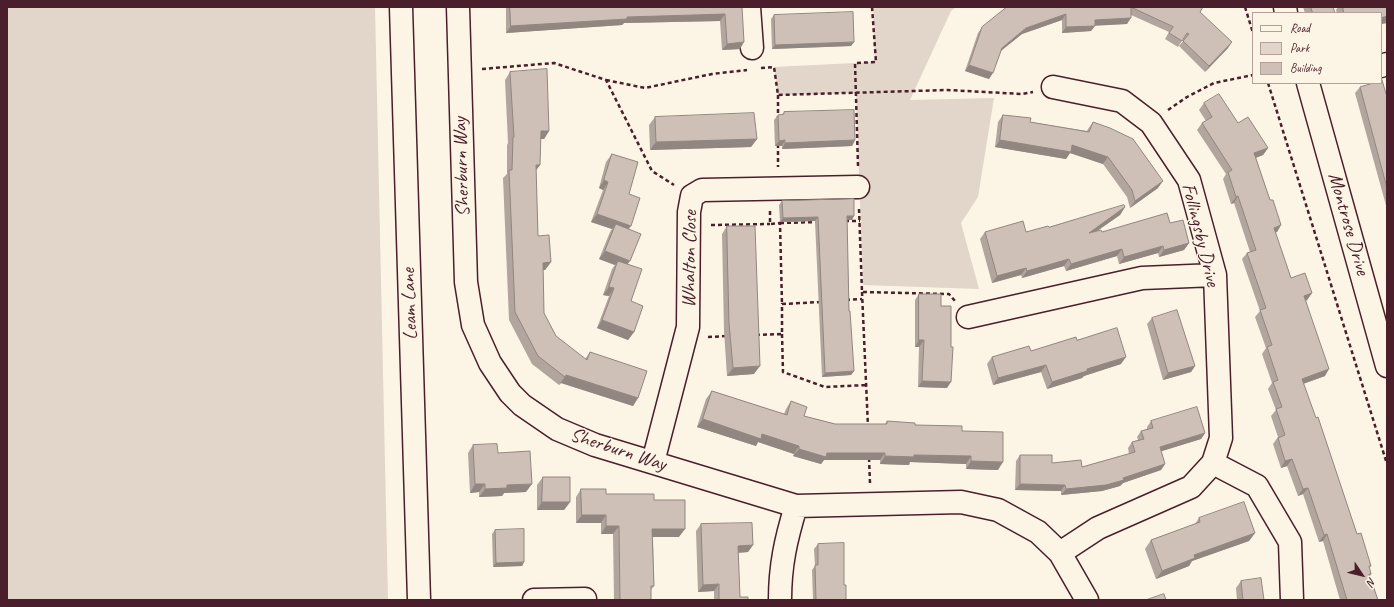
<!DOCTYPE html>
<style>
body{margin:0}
#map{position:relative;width:1394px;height:607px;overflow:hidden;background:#fcf5e5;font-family:Caveat,sans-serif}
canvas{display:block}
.frame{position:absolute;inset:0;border:8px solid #4a1f2b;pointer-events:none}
.legend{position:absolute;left:1252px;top:12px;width:130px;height:72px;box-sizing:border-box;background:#fcf5e5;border:1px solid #b59f9b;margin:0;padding:5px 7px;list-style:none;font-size:12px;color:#4a1f2b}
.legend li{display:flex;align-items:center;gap:8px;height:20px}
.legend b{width:20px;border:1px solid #b59f9b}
.north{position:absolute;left:1342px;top:555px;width:40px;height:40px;-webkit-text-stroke:3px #fcf5e5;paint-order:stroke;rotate:125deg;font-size:11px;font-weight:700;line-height:16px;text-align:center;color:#4a1f2b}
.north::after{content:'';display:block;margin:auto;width:14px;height:18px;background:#4a1f2b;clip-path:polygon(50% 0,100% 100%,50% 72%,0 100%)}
</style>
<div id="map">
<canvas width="1394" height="607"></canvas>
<div class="frame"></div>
<ul class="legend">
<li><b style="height:5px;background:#fcf5e5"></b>Road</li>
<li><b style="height:11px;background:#e2d5ca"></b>Park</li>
<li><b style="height:11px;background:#cfc0b7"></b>Building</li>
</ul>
<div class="north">N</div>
</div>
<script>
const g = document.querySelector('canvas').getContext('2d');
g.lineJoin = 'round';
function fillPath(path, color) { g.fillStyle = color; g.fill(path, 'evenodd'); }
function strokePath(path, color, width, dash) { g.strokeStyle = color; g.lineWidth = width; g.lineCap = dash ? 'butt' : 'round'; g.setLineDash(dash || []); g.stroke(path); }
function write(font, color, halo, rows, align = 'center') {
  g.font = font + ' Caveat,sans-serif'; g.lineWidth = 3; g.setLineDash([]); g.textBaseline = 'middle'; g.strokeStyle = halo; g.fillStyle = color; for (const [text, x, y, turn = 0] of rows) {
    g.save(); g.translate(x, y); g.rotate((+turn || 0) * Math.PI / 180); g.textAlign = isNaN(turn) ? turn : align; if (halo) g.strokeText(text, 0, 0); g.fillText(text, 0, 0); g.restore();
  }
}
fillPath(new Path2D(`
 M 7,7 L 375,7 L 388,600 L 7,600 Z
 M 873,7 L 956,7 L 951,11 L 910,100 L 994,98 L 978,197 L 961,223 L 979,289 L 863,285 L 856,93 L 778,95 L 774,67 L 875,62 Z`), '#e2d5ca');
const street = new Path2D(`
 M 458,7 L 466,282 L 473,325 L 490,363 L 510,393 L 522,405 L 557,429 L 595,445 L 796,506 L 961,502 L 998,510 L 1038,532 L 1060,553 L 1087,600
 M 749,7 L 752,48
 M 1285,7 L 1286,13
 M 1381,66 L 1387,64
 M 1308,83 L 1387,366
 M 1053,87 L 1122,101 L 1151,123 L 1189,180 L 1215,275 L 1221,438 L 1213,463 L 1191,487 L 1098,528 L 1060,553
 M 968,317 L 1142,278 L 1215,275
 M 653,462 L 688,327 L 689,212 L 692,196 L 702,190 L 858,187
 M 1213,463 L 1257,486 L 1290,542 L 1292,600
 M 534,600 L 585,599 L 585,600
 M 780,600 C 780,565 786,539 796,506`);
const secondary = new Path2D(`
 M 401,7 L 419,600`);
strokePath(street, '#4a1f2b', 25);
strokePath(secondary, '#4a1f2b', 25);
strokePath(new Path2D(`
 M 1245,7 L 1253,33
 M 761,68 L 774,67 L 778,95 L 947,90 L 1022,94 L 1033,92
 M 482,69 L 554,63 L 606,80 L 652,171 L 674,185
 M 606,80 L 645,88 L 712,74 L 747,70
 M 1268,83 L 1387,464
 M 778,95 L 778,117
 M 1168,110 L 1187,97 L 1214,83 L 1253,75
 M 778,144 L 778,167
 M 858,166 L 855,63 L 876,62 L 872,7
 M 859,209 L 862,292 L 949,294 L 955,301
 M 770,211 L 770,224 L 780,223 L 782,304
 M 845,221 L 860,221
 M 780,223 L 818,222
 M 711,225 L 770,224
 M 862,292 L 868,427
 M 846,300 L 862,299
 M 782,334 L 783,372 L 825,387 L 867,385
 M 756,335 L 782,334 L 782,304 L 821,302
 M 708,337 L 727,336
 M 869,458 L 870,483`), '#4a1f2b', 2.5, [4, 3]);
strokePath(street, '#fcf5e5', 22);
strokePath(secondary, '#fcf5e5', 22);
fillPath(new Path2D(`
 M 506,7 L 742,7 L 740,49 L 722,50 L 720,21 L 624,23 L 622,25 L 506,33 Z
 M 1007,7 L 1203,7 L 1200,12 L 1228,48 L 1205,72 L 1179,46 L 1184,40 L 1183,39 L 1178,47 L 1165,39 L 1169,32 L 1131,15 L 1127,24 L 1095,25 L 1091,31 L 1062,33 L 1062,20 L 1022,34 L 1001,51 L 989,79 L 965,71 L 978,33 L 982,27 Z
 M 1303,7 L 1333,7 L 1335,13 L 1305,13 Z
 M 1338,7 L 1387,7 L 1387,23 L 1381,24 L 1381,13 L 1337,13 L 1336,10 Z
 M 774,15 L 854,42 L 851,46 L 772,49 L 771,19 Z
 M 510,72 L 549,131 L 544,139 L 540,139 L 540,165 L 536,170 L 538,236 L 551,262 L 545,270 L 543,270 L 544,313 L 556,336 L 585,359 L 590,352 L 638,398 L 633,406 L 561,383 L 559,385 L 532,364 L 509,320 L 503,178 L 507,174 L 507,145 L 508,143 L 505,80 Z
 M 1360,87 L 1387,97 L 1387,209 L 1355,93 Z
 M 1204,103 L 1238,123 L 1268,148 L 1263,155 L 1256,158 L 1270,200 L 1281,225 L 1277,232 L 1275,232 L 1291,278 L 1312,293 L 1307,300 L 1306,301 L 1325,376 L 1303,384 L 1357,534 L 1371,566 L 1369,568 L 1371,574 L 1370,576 L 1378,600 L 1340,600 L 1323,541 L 1319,542 L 1303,494 L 1298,496 L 1287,466 L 1281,468 L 1273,444 L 1278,437 L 1271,416 L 1276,410 L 1268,389 L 1272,383 L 1262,354 L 1266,348 L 1255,317 L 1260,311 L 1242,259 L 1247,253 L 1250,252 L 1234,203 L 1231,204 L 1223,179 L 1226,174 L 1197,130 L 1202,123 L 1206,121 L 1199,110 Z
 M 784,112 L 855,140 L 852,146 L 782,149 L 782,146 L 775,146 L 774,120 L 778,115 L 783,114 Z
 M 1003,115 L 1030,122 L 1087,131 L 1088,129 L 1093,122 L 1158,188 L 1130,208 L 1127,197 L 1103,164 L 1070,153 L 1066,159 L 995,147 L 998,122 Z
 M 655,117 L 757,139 L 751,147 L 650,150 L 649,125 Z
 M 612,154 L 629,194 L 628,264 L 634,332 L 628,340 L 597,328 L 609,296 L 603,295 L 612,269 L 615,265 L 599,259 L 610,232 L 612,229 L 591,222 L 603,190 L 599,188 L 606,162 Z
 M 782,201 L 852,220 L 847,220 L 849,311 L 854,371 L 851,375 L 822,377 L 815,221 L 780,222 L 779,205 Z
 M 1125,207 L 1120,215 L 1097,231 L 1102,232 L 1170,223 L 1189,243 L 1184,250 L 1159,257 L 1158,253 L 1119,264 L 1117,256 L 1066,271 L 1064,266 L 1022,278 L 1021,275 L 992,283 L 980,239 L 985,232 L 1026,232 L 1049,227 Z
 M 727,226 L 754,374 L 727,376 L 724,331 L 722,234 Z
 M 919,294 L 941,306 L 947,388 L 918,387 L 919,347 L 915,347 L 915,300 Z
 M 1152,318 L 1195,366 L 1191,372 L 1163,380 L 1147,324 Z
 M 1077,340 L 1121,364 L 1084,376 L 1082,378 L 1047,389 L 1041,372 L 993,385 L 987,364 L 992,357 L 1031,351 Z
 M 712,391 L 784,414 L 786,409 L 791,401 L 804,416 L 835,424 L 885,424 L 887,421 L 962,431 L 998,470 L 966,469 L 966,464 L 910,462 L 909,465 L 880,464 L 880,460 L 824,460 L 821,464 L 793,456 L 794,454 L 758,442 L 756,446 L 697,427 L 706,399 Z
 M 1151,421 L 1205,433 L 1201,439 L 1161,451 L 1165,464 L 1161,470 L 1123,483 L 1120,486 L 1102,491 L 1061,495 L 1061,491 L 1015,490 L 1016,461 L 1020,455 L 1052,463 L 1082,467 L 1129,454 L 1128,448 L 1132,442 L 1138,440 L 1137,437 L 1141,431 L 1147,429 L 1147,427 Z
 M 473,445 L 498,453 L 526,492 L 504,493 L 502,496 L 479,497 L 479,492 L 470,493 L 468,453 Z
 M 543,477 L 570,502 L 564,510 L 537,510 L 537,485 Z
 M 581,489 L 606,494 L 654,500 L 679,537 L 653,537 L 654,586 L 651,590 L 651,600 L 614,600 L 613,534 L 601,534 L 601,523 L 576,523 L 576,497 Z
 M 1199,518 L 1255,533 L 1249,541 L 1192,561 L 1189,566 L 1156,579 L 1145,549 L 1151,540 L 1195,524 Z
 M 701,524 L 753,545 L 748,552 L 738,553 L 740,597 L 748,600 L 714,600 L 714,591 L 698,592 L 696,531 Z
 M 495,530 L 524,562 L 522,566 L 493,567 L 492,534 Z
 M 818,544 L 844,585 L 846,600 L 813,600 L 812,570 L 815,566 L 814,549 Z
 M 1241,581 L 1264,600 L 1237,600 L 1236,588 Z`), '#b2a59d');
fillPath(new Path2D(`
 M 725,14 L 720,21 L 624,23 L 622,25 L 506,33 L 511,26 L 627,17 Z
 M 1066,14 L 1062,20 L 1022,34 L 998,53 L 1002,48 L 1026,28 Z
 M 1387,16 L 1387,23 L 1381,24 L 1381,18 Z
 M 1131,18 L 1127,24 L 1091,26 L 1095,20 Z
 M 1095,26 L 1091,31 L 1062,33 L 1066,27 Z
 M 744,42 L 740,49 L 722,50 L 727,44 Z
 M 854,42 L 851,46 L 772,49 L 775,45 Z
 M 1232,42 L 1228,48 L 1205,72 L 1209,66 Z
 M 969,65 L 993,73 L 989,79 L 965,71 Z
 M 541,131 L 549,131 L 544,139 L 535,139 Z
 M 757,139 L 751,147 L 650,150 L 656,142 Z
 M 785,140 L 782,146 L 775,146 L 779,141 Z
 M 855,140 L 852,146 L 782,149 L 785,143 Z
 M 1000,140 L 1072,145 L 1108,157 L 1103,164 L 1070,153 L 1066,159 L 995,147 Z
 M 1268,148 L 1263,155 L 1249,160 L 1254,153 Z
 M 536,165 L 540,165 L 534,173 Z
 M 604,180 L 608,182 L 603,190 L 599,188 Z
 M 1163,181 L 1158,188 L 1130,208 L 1135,201 Z
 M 1238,196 L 1234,203 L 1231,204 L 1236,197 Z
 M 1125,207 L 1120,215 L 1084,240 L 1089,233 Z
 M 597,214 L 631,226 L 625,234 L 616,224 L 612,229 L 591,222 Z
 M 847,216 L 854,216 L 852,220 L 844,220 Z
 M 818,217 L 815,221 L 780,222 L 783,218 Z
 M 1281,225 L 1277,232 L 1269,234 L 1274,228 Z
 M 1189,243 L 1184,250 L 1159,257 L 1164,250 Z
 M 1163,246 L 1158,253 L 1119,264 L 1124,257 Z
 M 1122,249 L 1117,256 L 1066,271 L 1071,264 Z
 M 605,251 L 630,261 L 624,269 L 618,261 L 615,265 L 599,259 Z
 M 1069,259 L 1064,266 L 1022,278 L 1027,271 Z
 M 551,262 L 545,270 L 537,271 L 543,263 Z
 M 1026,268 L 1021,275 L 992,283 L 997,276 Z
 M 609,287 L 614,288 L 609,296 L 603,295 Z
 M 1312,293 L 1307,300 L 1299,303 L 1304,296 Z
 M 602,320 L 634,332 L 628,340 L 597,328 Z
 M 919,340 L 924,340 L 919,347 L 915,347 Z
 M 1126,357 L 1121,364 L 1084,376 L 1082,378 L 1047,389 L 1052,382 L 1087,369 Z
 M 1046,365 L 1041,372 L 993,385 L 998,378 Z
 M 760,366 L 754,374 L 727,376 L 733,368 Z
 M 1195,366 L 1191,372 L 1163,380 L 1168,373 Z
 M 1329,369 L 1325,376 L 1297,386 L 1302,379 Z
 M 854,371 L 851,375 L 822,377 L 825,373 Z
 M 566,375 L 638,398 L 633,406 L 561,383 L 559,385 Z
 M 922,381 L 951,382 L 947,388 L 918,387 Z
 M 703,419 L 762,434 L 799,446 L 794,454 L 758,442 L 756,446 L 697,427 Z
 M 1205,433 L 1201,439 L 1156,453 L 1160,447 Z
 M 799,449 L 885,453 L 880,460 L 824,460 L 821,464 L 793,456 Z
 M 914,455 L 971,456 L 966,464 L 910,462 L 909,465 L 880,464 L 885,456 Z
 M 1292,459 L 1287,466 L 1281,468 L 1285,461 Z
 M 971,461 L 1003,462 L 998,470 L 966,469 Z
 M 1165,464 L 1161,470 L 1123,483 L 1120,486 L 1102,491 L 1061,495 L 1066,489 L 1123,478 Z
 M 475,484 L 485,484 L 479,492 L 470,493 Z
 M 532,484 L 526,492 L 504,493 L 502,496 L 479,497 L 485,489 L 507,485 Z
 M 1020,484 L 1065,485 L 1061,491 L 1015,490 Z
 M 1308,488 L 1303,494 L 1298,496 L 1303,489 Z
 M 542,502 L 570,502 L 564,510 L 537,510 Z
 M 582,515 L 606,515 L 601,523 L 576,523 Z
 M 606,526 L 619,526 L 613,534 L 601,534 Z
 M 652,529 L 685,529 L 679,537 L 647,537 Z
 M 1255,533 L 1249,541 L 1192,561 L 1189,566 L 1156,579 L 1162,571 L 1194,555 Z
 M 1327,534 L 1323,541 L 1319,542 L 1324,535 Z
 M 753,545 L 748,552 L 733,553 L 738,546 Z
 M 524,562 L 522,566 L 493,567 L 496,563 Z
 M 719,584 L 714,591 L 698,592 L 703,585 Z`), '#918680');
const building = new Path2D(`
 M 510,7 L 742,7 L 744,42 L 727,44 L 725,14 L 627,17 L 627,19 L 511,26 Z
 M 1007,7 L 1131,7 L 1131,18 L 1095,20 L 1095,26 L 1066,27 L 1066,14 L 1026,28 L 1002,48 L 993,73 L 969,65 L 982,27 Z
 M 1131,7 L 1203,7 L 1200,12 L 1232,42 L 1209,66 L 1183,41 L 1189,34 L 1187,33 L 1182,41 L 1169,33 L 1173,27 Z
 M 1311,7 L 1333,7 L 1335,13 L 1313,13 Z
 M 1343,7 L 1387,7 L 1387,16 L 1381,18 L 1381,13 L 1344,13 Z
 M 853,12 L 854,42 L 775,45 L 774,15 Z
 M 547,69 L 549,131 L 541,131 L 540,165 L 536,165 L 538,236 L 549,235 L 551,262 L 543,263 L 544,313 L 556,336 L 587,360 L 590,352 L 647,371 L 638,398 L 566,375 L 565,377 L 538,356 L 515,312 L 509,170 L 512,170 L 513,137 L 514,137 L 510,72 Z
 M 1382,80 L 1387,97 L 1387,188 L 1360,87 L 1373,83 L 1381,83 L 1381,81 Z
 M 1219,94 L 1238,123 L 1248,117 L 1268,148 L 1254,153 L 1270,200 L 1273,200 L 1281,225 L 1274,228 L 1291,278 L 1305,273 L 1312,293 L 1304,296 L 1329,369 L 1302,379 L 1316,418 L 1318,417 L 1357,534 L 1361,533 L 1371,566 L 1369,566 L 1371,574 L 1369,574 L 1378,600 L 1347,600 L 1327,534 L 1324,535 L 1308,488 L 1303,489 L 1292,459 L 1285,461 L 1278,438 L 1285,435 L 1276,409 L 1282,407 L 1273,382 L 1278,380 L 1267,347 L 1272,345 L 1260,310 L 1266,308 L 1247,253 L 1256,250 L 1238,196 L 1236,197 L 1228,172 L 1232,170 L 1202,123 L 1212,117 L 1204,103 Z
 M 854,110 L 855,140 L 785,143 L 785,140 L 779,141 L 778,115 L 784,114 L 784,112 Z
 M 754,113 L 757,139 L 656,142 L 655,117 Z
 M 1003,115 L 1031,118 L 1030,122 L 1089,132 L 1093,122 L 1110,128 L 1133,139 L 1163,181 L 1135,201 L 1132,190 L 1108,157 L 1072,145 L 1071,152 L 1000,140 Z
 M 612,154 L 638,162 L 629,194 L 640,198 L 631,226 L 597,214 L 608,182 L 604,180 Z
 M 854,199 L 854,216 L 847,216 L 849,311 L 850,311 L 854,371 L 825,373 L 818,217 L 783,218 L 782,201 Z
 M 1124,205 L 1125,207 L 1089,233 L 1101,230 L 1102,232 L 1167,213 L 1170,223 L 1183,220 L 1189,243 L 1164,250 L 1163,246 L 1124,257 L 1122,249 L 1071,264 L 1069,259 L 1027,271 L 1026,268 L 997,276 L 985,232 L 1023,221 L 1026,232 L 1048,226 L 1049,227 Z
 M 616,224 L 641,234 L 630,261 L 605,251 Z
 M 727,226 L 755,226 L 760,366 L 733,368 L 729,323 Z
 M 618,261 L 642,269 L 631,301 L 643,306 L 634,332 L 602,320 L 614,288 L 609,287 Z
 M 919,294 L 941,294 L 941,306 L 951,306 L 951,347 L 953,347 L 951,382 L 922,381 L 924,340 L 919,340 Z
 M 1177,310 L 1195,366 L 1168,373 L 1152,318 Z
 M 1117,328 L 1126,357 L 1087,369 L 1087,371 L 1052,382 L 1046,365 L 998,378 L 992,357 L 1029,346 L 1031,351 L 1076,337 L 1077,340 Z
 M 712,391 L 787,415 L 791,401 L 807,407 L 804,416 L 835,424 L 887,424 L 887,421 L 915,423 L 915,425 L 962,426 L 962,431 L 1003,432 L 1003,462 L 971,461 L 971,456 L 914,455 L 914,457 L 885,456 L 885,453 L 827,453 L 826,457 L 799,449 L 799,446 L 762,434 L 761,439 L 703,419 Z
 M 1197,407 L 1205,433 L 1160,447 L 1165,464 L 1123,478 L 1124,480 L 1106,485 L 1066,489 L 1065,485 L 1020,484 L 1020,455 L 1052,455 L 1052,463 L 1081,460 L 1082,467 L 1135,452 L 1132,442 L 1144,439 L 1141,431 L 1153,428 L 1151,421 Z
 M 497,444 L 498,453 L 530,451 L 532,484 L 507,485 L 507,488 L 485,489 L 485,484 L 475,484 L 473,445 Z
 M 543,477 L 570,477 L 570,502 L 542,502 Z
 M 581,489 L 606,489 L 606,494 L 654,494 L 654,500 L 685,500 L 685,529 L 652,529 L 654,586 L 651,586 L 651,600 L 620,600 L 619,526 L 606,526 L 606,515 L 582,515 Z
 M 1244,502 L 1255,533 L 1194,555 L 1195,558 L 1162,571 L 1151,540 L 1200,522 L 1199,518 Z
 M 752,523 L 753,545 L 738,546 L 740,597 L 748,597 L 748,600 L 719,600 L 719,584 L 703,585 L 701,524 Z
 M 524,529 L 524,562 L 496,563 L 495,530 Z
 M 844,543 L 844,585 L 846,585 L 846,600 L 816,600 L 815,565 L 818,565 L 818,544 Z
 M 1261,578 L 1264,600 L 1243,600 L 1241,581 Z
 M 1164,594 L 1166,600 L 1146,600 Z`);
fillPath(building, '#cfc0b7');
strokePath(building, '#918680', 1);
write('20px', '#4a1f2b', '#fcf5e5', [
 ["Sherburn Way",462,167,-92],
 ["Montrose Drive",1348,224,74],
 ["Follingsby Drive",1200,235,76],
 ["Whalton Close",690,259,-89],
 ["Leam Lane",410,304,-92],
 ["Sherburn Way",618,450,18]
]);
</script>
